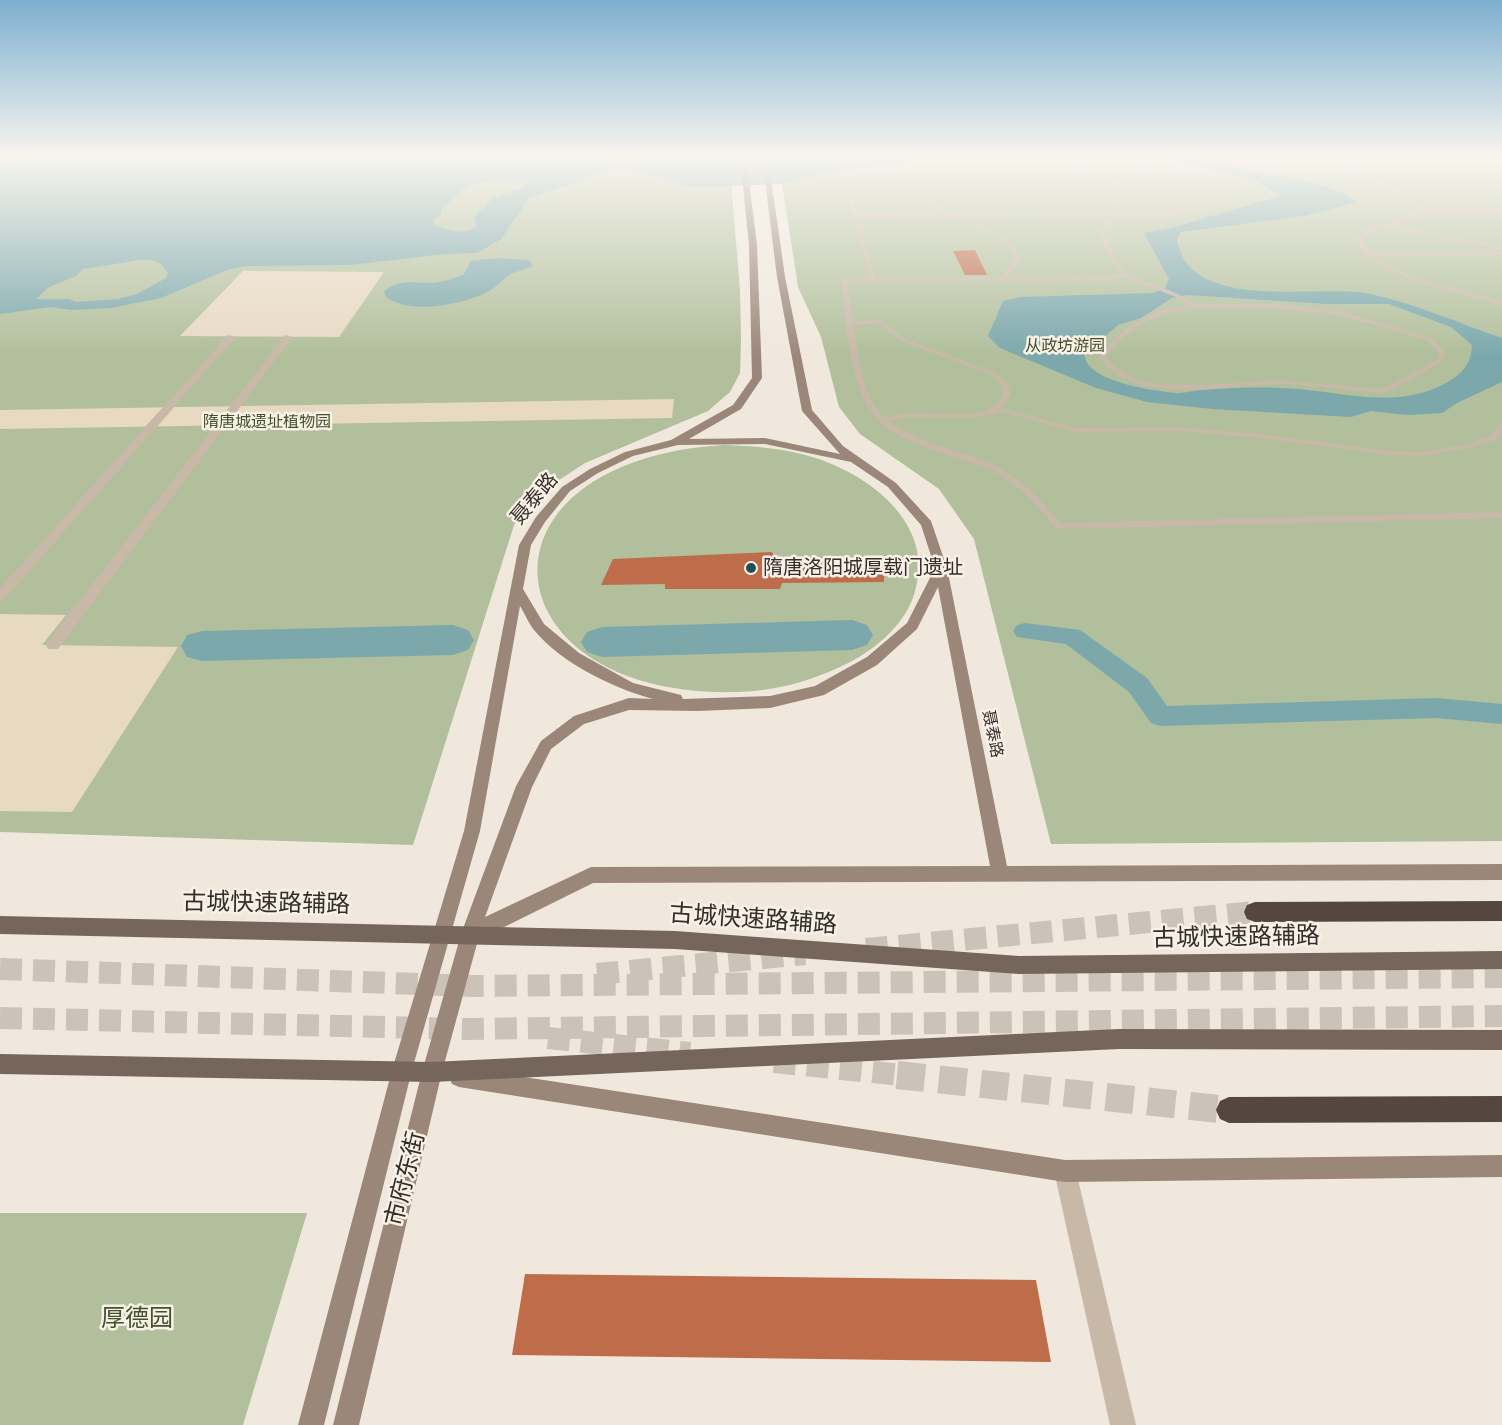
<!DOCTYPE html>
<meta charset="utf-8">
<style>
body{margin:0}
canvas{display:block;background:#f0e8dc}
</style>
<canvas width="1502" height="1425"></canvas>
<script>
const g = document.querySelector('canvas').getContext('2d');
g.lineJoin = 'round';
function fillPath(path, color) { g.fillStyle = color; g.fill(path, 'evenodd'); }
function strokePath(path, color, width, dash) { g.strokeStyle = color; g.lineWidth = width; g.lineCap = dash ? 'butt' : 'round'; g.setLineDash(dash || []); g.stroke(path); }
function write(font, color, halo, rows, align = 'center') {
  g.font = font + ' Arial,"Noto Sans SC",sans-serif'; g.lineWidth = 5; g.setLineDash([]); g.textBaseline = 'middle'; g.strokeStyle = halo; g.fillStyle = color; for (const [text, x, y, turn = 0] of rows) {
    g.save(); g.translate(x, y); g.rotate((+turn || 0) * Math.PI / 180); g.textAlign = isNaN(turn) ? turn : align; if (halo) g.strokeText(text, 0, 0); g.fillText(text, 0, 0); g.restore();
  }
}
fillPath(new Path2D(`
 M 0,157 L 729,157 L 740,290 L 741,339 L 740,373 L 730,392 L 708,411 L 585,463 L 550,486 L 514,525 L 413,845 L 0,832 Z
 M 778,157 L 1502,157 L 1502,841 L 1051,844 L 974,539 L 939,489 L 860,434 L 839,407 L 821,337 L 798,287 Z
 M 724,445 C 753,446 781,448 809,456 C 869,473 938,525 914,595 C 903,628 871,653 840,667 C 808,682 774,691 738,692 C 486,699 461,461 724,445 Z
 M 0,1213 L 307,1213 L 243,1425 L 0,1425 Z`), '#b1bf9c');
fillPath(new Path2D(`
 M 243,271 L 384,272 L 339,337 L 180,336 Z
 M 674,399 L 672,418 L 0,429 L 0,410 Z
 M 0,614 L 66,615 L 42,645 L 178,647 L 72,812 L 0,811 Z`), '#e8d9c3');
fillPath(new Path2D(`
 M 32,157 L 596,157 L 620,165 L 609,171 L 529,198 L 501,239 L 477,253 L 445,254 L 350,265 L 247,266 L 227,270 L 161,298 L 111,308 L 72,310 L 51,307 L 0,314 L 0,168 ZM 502,180 L 528,180 L 528,183 L 521,188 L 492,199 L 474,217 L 477,227 C 463,235 448,231 434,225 L 433,221 L 440,215 L 443,206 C 453,201 458,193 467,187 C 477,181 491,181 502,180 ZM 140,260 C 155,260 160,260 168,273 L 166,278 L 137,294 L 118,299 L 77,302 L 68,299 L 36,299 L 49,287 L 76,276 L 83,269 Z
 M 652,157 L 923,157 L 888,165 L 830,172 L 782,184 L 694,187 L 681,185 L 664,177 L 630,172 L 641,160 Z
 M 1161,157 L 1188,157 L 1208,163 L 1315,183 L 1345,194 L 1357,202 L 1304,216 L 1181,232 L 1177,238 C 1187,315 1318,283 1371,294 C 1416,304 1458,323 1502,338 L 1502,382 L 1457,403 L 1442,413 L 1407,415 L 1371,411 L 1351,417 L 1212,409 L 1147,402 L 1096,388 L 1000,348 L 988,336 L 1003,301 L 1020,297 L 1153,293 L 1165,288 L 1169,279 L 1144,233 L 1175,227 L 1279,196 L 1255,180 ZM 1188,295 L 1327,304 L 1389,304 L 1451,327 L 1472,345 C 1471,365 1463,373 1446,383 C 1394,412 1335,389 1280,388 C 1254,387 1228,388 1202,390 C 1194,390 1187,393 1179,393 C 1157,392 1083,381 1085,354 L 1118,325 L 1141,318 L 1172,298 Z
 M 497,258 L 529,260 L 533,266 C 525,270 515,271 508,276 C 501,281 496,287 489,291 C 463,305 410,315 386,297 L 384,291 C 400,279 413,283 431,283 C 443,282 453,279 464,274 L 471,261 Z`), '#7ca8ac');
fillPath(new Path2D(`
 M 1025,623 L 1080,630 L 1147,678 L 1167,706 L 1436,698 L 1502,704 L 1502,724 L 1436,718 L 1160,726 L 1151,723 L 1129,692 L 1066,644 L 1017,637 L 1013,631 L 1017,625 Z`), '#7ca8ac');
fillPath(new Path2D(`
 M 620,159 L 643,162 L 646,166 L 643,170 L 613,169 L 610,165 L 613,161 Z
 M 852,620 L 867,625 L 873,635 L 867,645 L 852,650 L 602,657 L 587,652 L 581,642 L 587,632 L 602,627 Z
 M 453,625 L 468,630 L 474,640 L 468,650 L 453,655 L 202,661 L 187,657 L 181,646 L 187,635 L 202,631 Z`), '#7ca8ac');
fillPath(new Path2D(`
 M 975,250 L 987,275 L 965,275 L 953,251 Z
 M 772,552 L 774,557 L 840,557 L 841,564 L 884,565 L 884,582 L 782,583 L 780,589 L 665,589 L 665,584 L 601,585 L 613,559 Z
 M 525,1274 L 1036,1280 L 1051,1362 L 512,1355 Z`), '#bf6c4b');
strokePath(new Path2D(`
 M 866,949 L 1255,912
 M 0,969 L 473,986 L 1502,977
 M 597,974 L 805,954
 M 0,1018 L 465,1029 L 1502,1016
 M 548,1038 L 690,1053
 M 774,1062 L 911,1076`), '#cbc3b8', 22, [22, 11]);
strokePath(new Path2D(`
 M 897,1075 L 1229,1110`), '#cbc3b8', 28, [28, 14]);
fillPath(new Path2D(`
 M 992,157 L 996,157 C 982,175 949,171 928,172 L 921,182 C 929,199 936,204 952,214 L 1116,213 L 1111,199 L 1117,184 L 1115,182 L 1025,166 L 1007,157 L 1012,157 L 1026,164 L 1116,180 L 1165,170 L 1131,157 C 1138,157 1143,159 1150,161 C 1172,168 1189,177 1197,200 L 1177,214 L 1163,216 L 1120,216 L 1105,230 C 1107,245 1117,267 1130,275 C 1151,286 1176,289 1194,304 L 1275,304 L 1340,311 L 1431,338 L 1445,352 L 1442,362 L 1390,391 L 1382,393 C 1347,391 1312,384 1277,384 C 1230,385 1156,402 1115,373 C 1109,369 1103,362 1099,357 C 1120,328 1152,309 1188,305 L 1181,299 L 1125,277 L 1111,280 L 847,282 L 853,321 L 881,320 L 905,339 L 996,373 L 1007,383 L 1011,394 L 1005,404 L 996,410 L 1006,409 L 1076,428 L 1177,427 L 1261,434 L 1391,451 L 1421,452 L 1468,444 L 1492,435 L 1499,424 L 1502,424 L 1502,432 L 1498,439 L 1470,448 L 1421,456 L 1391,455 L 1261,438 L 1177,431 L 1076,432 L 1006,413 L 968,418 L 910,417 L 888,421 C 922,445 963,449 999,468 C 1024,481 1042,501 1060,523 L 1502,512 L 1502,518 L 1058,529 L 1055,528 C 1037,505 1018,483 991,470 C 955,453 896,447 872,413 C 848,378 847,322 841,280 L 844,278 L 870,278 L 843,177 L 783,191 L 781,190 L 845,174 L 967,168 L 987,162 ZM 1169,171 L 1184,183 L 1192,200 L 1176,211 L 1163,212 L 1121,213 L 1115,199 L 1122,184 L 1120,182 ZM 923,173 L 917,182 C 923,198 929,205 945,214 L 857,214 L 848,176 ZM 1114,216 L 1099,230 C 1102,247 1111,261 1122,274 L 1111,276 L 1007,277 L 1022,257 C 1005,232 985,228 959,217 ZM 950,217 C 974,227 1001,234 1016,257 L 1001,277 L 875,278 L 858,218 ZM 1193,308 L 1275,308 L 1339,315 L 1427,340 L 1439,352 L 1437,360 L 1382,389 L 1277,380 L 1208,385 L 1159,384 L 1139,380 L 1120,370 L 1106,357 C 1126,328 1158,312 1193,308 ZM 878,323 L 901,341 L 992,375 L 1001,384 L 1003,394 L 999,401 L 985,412 L 968,414 L 910,413 L 883,417 C 862,394 858,355 854,325 Z
 M 1256,157 L 1263,157 L 1353,173 L 1381,157 L 1386,157 L 1357,174 C 1381,180 1408,190 1424,209 L 1502,208 L 1502,212 L 1423,213 L 1420,217 L 1392,225 L 1502,246 L 1502,250 L 1385,227 L 1372,231 L 1363,240 L 1371,253 L 1502,251 L 1502,255 L 1376,257 C 1407,280 1451,286 1488,297 L 1502,302 L 1502,306 C 1468,295 1431,288 1398,274 C 1388,270 1374,258 1365,256 L 1357,240 L 1368,229 L 1416,215 L 1419,209 C 1383,179 1347,173 1302,166 C 1287,164 1269,163 1256,157 Z
 M 1476,157 L 1481,157 L 1502,168 L 1502,171 Z`), '#c8b8a8');
fillPath(new Path2D(`
 M 228,335 L 236,337 L 5,599 L 0,600 L 0,588 Z
 M 285,335 L 293,337 L 58,649 L 48,649 L 46,645 L 48,641 Z
 M 1065,1160 L 1073,1163 L 1076,1171 L 1136,1425 L 1110,1425 L 1054,1171 L 1057,1163 Z`), '#c8b8a8');
fillPath(new Path2D(`
 M 740,157 L 746,157 L 757,245 L 762,378 L 741,409 L 689,439 L 765,438 L 840,454 L 802,411 L 777,277 L 762,157 L 768,157 L 785,277 L 812,410 L 843,446 L 896,483 L 931,521 L 947,568 L 1007,866 L 1502,864 L 1502,880 L 593,883 L 478,940 L 442,1072 L 359,1425 L 333,1425 L 422,1072 L 461,934 L 516,786 L 541,741 L 574,716 L 629,698 L 653,699 C 613,688 561,663 534,630 C 529,624 525,614 520,606 L 480,831 L 412,1070 L 324,1425 L 298,1425 L 392,1070 L 464,831 L 519,545 L 536,517 L 562,487 L 590,469 L 625,452 L 671,440 L 733,405 L 752,378 L 749,245 ZM 765,444 L 851,462 L 888,487 L 921,525 L 935,568 L 907,623 L 867,657 L 815,686 L 770,696 L 683,699 L 681,695 L 633,683 L 579,653 L 544,624 L 523,589 L 531,545 L 545,522 L 570,491 L 598,473 L 633,456 L 678,445 ZM 938,587 L 990,866 L 591,867 L 485,917 L 532,787 L 551,749 L 584,724 L 629,710 L 698,711 L 770,708 L 824,695 L 877,665 L 917,629 Z
 M 459,1067 L 1065,1160 L 1502,1155 L 1502,1177 L 1065,1182 L 459,1087 L 452,1084 L 449,1077 L 452,1070 Z`), '#9b877a');
fillPath(new Path2D(`
 M 0,916 L 675,931 L 1019,956 L 1502,951 L 1502,969 L 1019,974 L 675,949 L 0,934 Z
 M 1119,1029 L 1502,1030 L 1502,1050 L 1119,1049 L 432,1082 L 0,1074 L 0,1054 L 432,1062 Z`), '#76655a');
fillPath(new Path2D(`
 M 1502,901 L 1502,921 L 1255,922 L 1247,919 L 1244,912 L 1247,905 L 1255,902 Z
 M 1502,1096 L 1502,1122 L 1229,1123 L 1220,1119 L 1216,1110 L 1220,1101 L 1229,1097 Z`), '#55473f');
const sky = g.createLinearGradient(0, 0, 0, 356);
sky.addColorStop(0, '#7dafd0');
sky.addColorStop(0.44, '#f8f5ef');
sky.addColorStop(1, '#f8f5ef00');
g.fillStyle = sky;
g.fillRect(0, 0, 1502, 356);
for (const [x, y, r, color] of [
 [751,568,6,"#204e54"]
]) { const dot = new Path2D(); dot.arc(x, y, r, 0, 2 * Math.PI); g.fillStyle = color; g.fill(dot); strokePath(dot, '#f8f1e8', 2); }
write('16px', '#43522d', '#f8f1e8', [
 ["从政坊游园",1065,347],
 ["隋唐城遗址植物园",267,423]
]);
write('16px', '#352d28', '#f8f1e8', [
 ["聂泰路",992,734,79]
]);
write('20px', '#352d28', '#f8f1e8', [
 ["聂泰路",535,499,-50]
]);
write('20px', '#352d28', '#f8f1e8', [
 ["隋唐洛阳城厚载门遗址",763,568]
], 'left');
write('24px', '#352d28', '#f8f1e8', [
 ["古城快速路辅路",266,904,1],
 ["古城快速路辅路",753,920,4],
 ["古城快速路辅路",1236,938,-1],
 ["市府东街",406,1179,-76]
]);
write('24px', '#43522d', '#f8f1e8', [
 ["厚德园",137,1319]
]);
</script>
